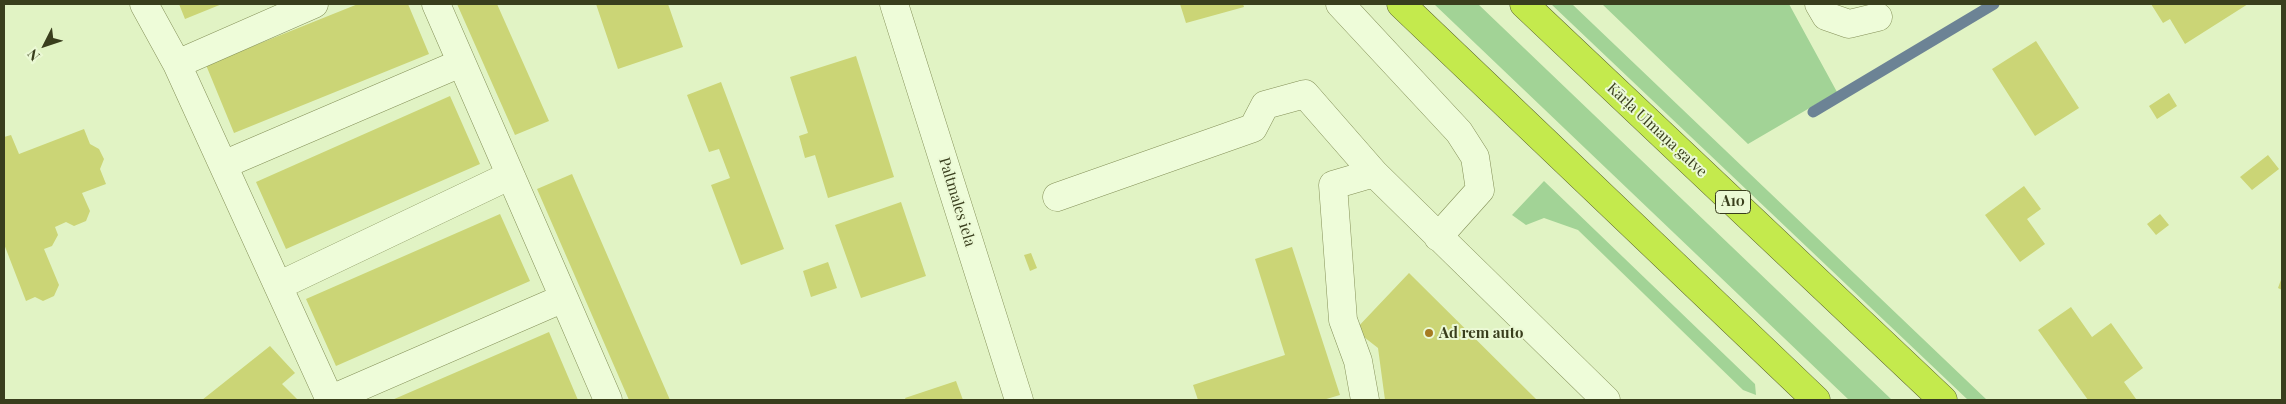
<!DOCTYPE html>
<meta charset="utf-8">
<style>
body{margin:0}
#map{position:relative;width:2286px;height:404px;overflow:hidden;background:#e1f3c4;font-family:"Playfair Display",serif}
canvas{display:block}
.frame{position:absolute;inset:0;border:5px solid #393e1d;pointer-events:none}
.north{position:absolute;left:20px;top:20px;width:50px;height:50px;-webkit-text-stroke:4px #ebf9d5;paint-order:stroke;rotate:229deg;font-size:14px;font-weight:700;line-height:20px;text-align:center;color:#393e1d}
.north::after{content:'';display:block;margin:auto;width:18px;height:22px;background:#393e1d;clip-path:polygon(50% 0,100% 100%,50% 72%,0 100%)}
</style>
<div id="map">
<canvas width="2286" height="404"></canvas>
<div class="frame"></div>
<div class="north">N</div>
</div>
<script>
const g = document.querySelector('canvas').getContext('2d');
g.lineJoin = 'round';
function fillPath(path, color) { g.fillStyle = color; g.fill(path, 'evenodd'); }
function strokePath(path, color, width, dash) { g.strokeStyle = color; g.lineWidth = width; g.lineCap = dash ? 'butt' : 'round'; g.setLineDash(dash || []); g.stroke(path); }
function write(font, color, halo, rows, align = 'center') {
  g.font = font + ' "Playfair Display",serif'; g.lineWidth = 4; g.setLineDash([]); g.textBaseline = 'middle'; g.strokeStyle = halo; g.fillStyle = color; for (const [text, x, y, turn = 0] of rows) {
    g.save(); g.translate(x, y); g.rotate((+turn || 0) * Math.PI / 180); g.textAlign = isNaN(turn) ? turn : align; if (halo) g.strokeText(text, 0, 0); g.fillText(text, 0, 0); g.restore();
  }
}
fillPath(new Path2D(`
 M 1434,4 L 1478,4 L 1892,400 L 1849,400 Z
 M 1551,4 L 1572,4 L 1987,400 L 1968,400 Z
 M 1602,4 L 1789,4 L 1837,92 L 1748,144 Z
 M 1544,181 L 1755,384 L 1756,395 L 1743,390 L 1578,230 L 1544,218 L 1526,225 L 1512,215 Z`), '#a2d396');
strokePath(new Path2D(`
 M 1813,112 L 1994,4`), '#6c8395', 11);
fillPath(new Path2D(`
 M 179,4 L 222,4 L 185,19 Z
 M 358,4 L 408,4 L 429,54 L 234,133 L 206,65 Z
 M 457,4 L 497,4 L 549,121 L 515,135 Z
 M 596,4 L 668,4 L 683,47 L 618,69 Z
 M 1180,4 L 1243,4 L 1244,7 L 1186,23 Z
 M 2151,4 L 2248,4 L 2185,44 L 2170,19 L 2163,23 Z
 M 2036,41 L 2079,108 L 2035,136 L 1992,69 Z
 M 856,56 L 894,177 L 828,198 L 815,155 L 805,158 L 799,136 L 808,133 L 790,77 Z
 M 721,82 L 784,249 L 741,265 L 711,185 L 730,178 L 719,149 L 709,152 L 687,95 Z
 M 2169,93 L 2177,106 L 2157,119 L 2149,106 Z
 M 450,96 L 480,164 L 286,249 L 256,182 Z
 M 84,129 L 90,144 L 99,149 L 104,159 L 100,169 L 106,184 L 82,193 L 90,211 L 86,221 L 74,226 L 66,222 L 55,227 L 58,235 L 52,246 L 44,249 L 59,285 L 54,296 L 43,301 L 35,297 L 26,301 L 4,244 L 4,137 L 11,135 L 19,154 Z
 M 2268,155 L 2279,169 L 2252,190 L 2240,177 Z
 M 572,174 L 670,400 L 629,400 L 537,189 Z
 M 2024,186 L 2041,209 L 2027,219 L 2045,244 L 2020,262 L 1985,215 Z
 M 901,202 L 926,276 L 861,298 L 835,225 Z
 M 500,214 L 530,281 L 336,366 L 306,299 Z
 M 2160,214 L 2169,225 L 2156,235 L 2147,224 Z
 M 1292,247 L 1340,395 L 1323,400 L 1198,400 L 1193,385 L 1285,355 L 1255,259 Z
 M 1031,253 L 1037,268 L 1030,271 L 1024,255 Z
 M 828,262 L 837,288 L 811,297 L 803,271 Z
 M 1409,273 L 1537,400 L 1385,400 L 1378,348 L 1355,330 Z
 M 2282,277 L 2282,290 L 2278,288 Z
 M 2071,307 L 2092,337 L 2111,323 L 2143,368 L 2124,382 L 2136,399 L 2135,400 L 2088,400 L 2038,330 Z
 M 549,332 L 578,400 L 392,400 Z
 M 270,346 L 295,373 L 282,384 L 298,400 L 202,400 Z
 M 956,381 L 963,400 L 906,400 L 905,398 Z`), '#cbd576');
const minor = new Path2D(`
 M 144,4 L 177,64 L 330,400
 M 436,4 L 564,298
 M 894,4 L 1019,400
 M 1340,4 L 1459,132 L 1475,157 L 1480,190 L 1438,237
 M 1819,4 L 1826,16 L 1849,24 L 1878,17
 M 177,64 L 314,4
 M 223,165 L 461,63
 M 1057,197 L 1253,128 L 1265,105 L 1305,94 L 1374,173
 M 278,286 L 509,176
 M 329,400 L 564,298 L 608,400
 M 1365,400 L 1358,361 L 1343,320 L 1333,185 L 1374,173 L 1606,400`);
const highway = new Path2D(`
 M 1401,4 L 1816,400
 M 1524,4 L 1943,400`);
strokePath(minor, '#849058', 29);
strokePath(highway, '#565d2c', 29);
strokePath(minor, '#eefcd9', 28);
strokePath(highway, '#c4ea4d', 28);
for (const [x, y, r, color] of [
 [1429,333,5,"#a67b21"]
]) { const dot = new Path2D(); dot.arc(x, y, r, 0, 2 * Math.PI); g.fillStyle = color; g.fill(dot); strokePath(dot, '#ebf9d5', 2); }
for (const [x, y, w] of [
 [1733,202,35]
]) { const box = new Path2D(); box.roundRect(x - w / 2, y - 11.5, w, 23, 4); g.fillStyle = '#ebf9d5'; g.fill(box); strokePath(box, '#393e1d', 1); }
write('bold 14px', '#393e1d', null, [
 ["A10",1733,202]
]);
write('15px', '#393e1d', '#ebf9d5', [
 ["Kārļa Ulmaņa gatve",1657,130,43],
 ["Paltmales iela",957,202,73]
]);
write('bold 15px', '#393e1d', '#ebf9d5', [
 ["Ad rem auto",1439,333]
], 'left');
</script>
